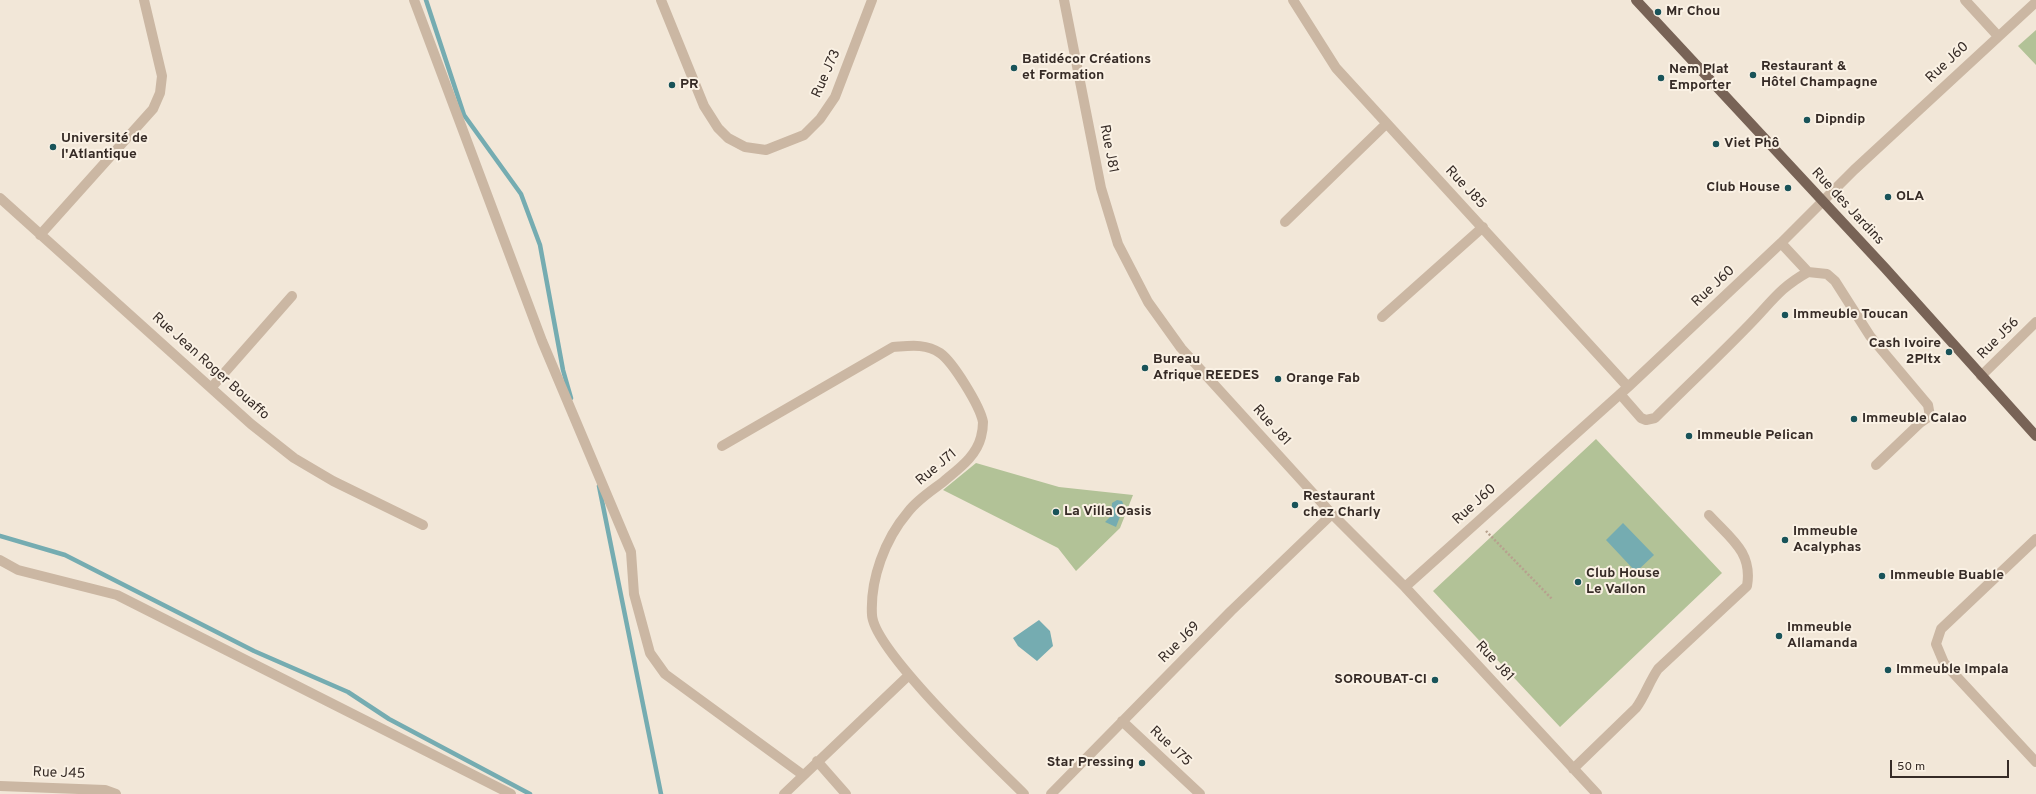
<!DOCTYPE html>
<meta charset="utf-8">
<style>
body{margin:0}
#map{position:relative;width:2036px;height:794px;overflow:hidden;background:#f2e7d8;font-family:Overpass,sans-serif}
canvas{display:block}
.scale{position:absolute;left:1890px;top:760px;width:119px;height:18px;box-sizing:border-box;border:2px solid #362b26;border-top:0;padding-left:5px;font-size:12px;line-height:14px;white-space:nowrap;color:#362b26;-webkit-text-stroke:3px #faf1e4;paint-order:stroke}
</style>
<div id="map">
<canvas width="2036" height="794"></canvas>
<div class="scale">50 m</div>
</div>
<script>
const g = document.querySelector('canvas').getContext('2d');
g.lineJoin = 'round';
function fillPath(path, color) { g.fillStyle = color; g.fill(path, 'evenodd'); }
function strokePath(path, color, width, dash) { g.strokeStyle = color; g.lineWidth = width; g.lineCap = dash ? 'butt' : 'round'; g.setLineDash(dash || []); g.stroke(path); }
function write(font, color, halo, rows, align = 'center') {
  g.font = font + ' Overpass,sans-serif'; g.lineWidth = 4; g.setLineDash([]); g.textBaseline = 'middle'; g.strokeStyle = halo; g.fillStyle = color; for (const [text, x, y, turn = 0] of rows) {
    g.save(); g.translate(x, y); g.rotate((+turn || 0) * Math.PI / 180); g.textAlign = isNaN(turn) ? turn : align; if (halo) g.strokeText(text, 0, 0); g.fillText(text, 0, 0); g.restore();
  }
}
fillPath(new Path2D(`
 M 2036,30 L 2036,65 L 2018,46 Z
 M 1596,439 L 1722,573 L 1560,727 L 1433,591 Z
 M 976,463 L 1059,487 L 1133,495 L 1120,528 L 1076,571 L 1058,548 L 943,490 Z`), '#b2c297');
fillPath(new Path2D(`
 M 1117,500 L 1122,501 L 1124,506 L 1116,527 L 1105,522 L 1111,516 L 1112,503 Z
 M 1623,523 L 1654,555 L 1636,572 L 1606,540 Z
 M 1039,620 L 1050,631 L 1053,646 L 1037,661 L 1018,646 L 1013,638 Z`), '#75acb1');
strokePath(new Path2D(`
 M 426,0 L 464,115 L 521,194 L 540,245 L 563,370 L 571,398
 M 599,486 L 661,794
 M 0,536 L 65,555 L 254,651 L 348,692 L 389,719 L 530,794`), '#75acb1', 4.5);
strokePath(new Path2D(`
 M 1486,531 L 1552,599`), '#b7a18e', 2.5, [2, 2]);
strokePath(new Path2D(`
 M 414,0 L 542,341 L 631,552 L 634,594 L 650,653 L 665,674 L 803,775
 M 661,0 L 704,106 L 718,128 L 728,138 L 745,147 L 766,150 L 804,135 L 820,119 L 835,97 L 872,0
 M 1064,0 L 1101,188 L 1118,244 L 1148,302 L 1181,348 L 1332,514 L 1405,587 L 1597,794
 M 1293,0 L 1336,68 L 1628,387
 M 1965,0 L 1998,36
 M 0,198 L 251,424 L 294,458 L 333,481 L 423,525
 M 1285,222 L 1386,124
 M 40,235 L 153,109 L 160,93 L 162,76 L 144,0
 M 1781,243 L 1808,272 L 1827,274 L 1835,281 L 1870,336 L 1928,405 L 1930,416 L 1920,423 L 1876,465
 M 1382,317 L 1483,227
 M 1981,376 L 2036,322
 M 211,388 L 292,296
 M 1620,394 L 1641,418 L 1646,420 L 1655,418 C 1686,387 1718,357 1749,325 C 1771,303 1779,288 1808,272
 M 722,446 L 893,347 C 909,346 925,343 940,353 C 953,362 980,406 983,422 C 983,426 982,433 981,437 C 976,457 958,469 943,482 C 931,491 917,500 908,512 C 885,539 870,579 872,615 C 874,651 994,764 1024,794
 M 2036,539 L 1941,629 L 1936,644 L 1944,663 L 2036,762
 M 0,560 L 18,570 L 117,595 L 511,794
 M 1405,587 L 1628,387 L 1781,243 L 1854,170 L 2036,2
 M 1122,721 L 1200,794
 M 817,761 L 846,794
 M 1573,769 L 1636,708 C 1645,696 1649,682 1658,669 L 1747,586 C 1753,552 1730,538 1709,515
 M 0,786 L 105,790 L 116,794
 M 784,794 L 909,675
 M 1051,794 L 1231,611 L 1332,514`), '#cbb7a3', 10);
strokePath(new Path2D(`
 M 1636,0 L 1885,268 L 2036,436`), '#786356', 10);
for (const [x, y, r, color] of [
 [1658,12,4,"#195359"],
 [1014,68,4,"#195359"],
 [1753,75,4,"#195359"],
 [1661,78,4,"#195359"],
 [672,85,4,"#195359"],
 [1807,120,4,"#195359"],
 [1716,144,4,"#195359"],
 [53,147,4,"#195359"],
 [1788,188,4,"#195359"],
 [1888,197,4,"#195359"],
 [1785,315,4,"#195359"],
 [1949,352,4,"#195359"],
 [1145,368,4,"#195359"],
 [1278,379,4,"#195359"],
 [1854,419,4,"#195359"],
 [1689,436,4,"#195359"],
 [1295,505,4,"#195359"],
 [1056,512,4,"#195359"],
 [1785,540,4,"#195359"],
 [1882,576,4,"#195359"],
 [1578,582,4,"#195359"],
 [1779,636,4,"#195359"],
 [1888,670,4,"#195359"],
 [1435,680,4,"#195359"],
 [1142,763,4,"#195359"]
]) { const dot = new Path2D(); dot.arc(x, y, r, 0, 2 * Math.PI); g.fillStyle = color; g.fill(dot); strokePath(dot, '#faf1e4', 1.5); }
write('bold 14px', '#362b26', '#faf1e4', [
 ["Mr Chou",1666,12],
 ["Batidécor Créations",1022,60],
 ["et Formation",1022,76],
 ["Restaurant &",1761,67],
 ["Hôtel Champagne",1761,83],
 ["Nem Plat",1669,70],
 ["Emporter",1669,86],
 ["PR",680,85],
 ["Dipndip",1815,120],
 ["Université de",61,139],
 ["l'Atlantique",61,155],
 ["Viet Phô",1724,144],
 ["Club House",1780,188,"right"],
 ["OLA",1896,197],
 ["Immeuble Toucan",1793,315],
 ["Cash Ivoire",1941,344,"right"],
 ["2Pltx",1941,360,"right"],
 ["Bureau",1153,360],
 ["Afrique REEDES",1153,376],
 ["Orange Fab",1286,379],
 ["Immeuble Calao",1862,419],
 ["Immeuble Pelican",1697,436],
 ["Restaurant",1303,497],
 ["chez Charly",1303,513],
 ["La Villa Oasis",1064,512],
 ["Immeuble",1793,532],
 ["Acalyphas",1793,548],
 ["Club House",1586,574],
 ["Le Vallon",1586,590],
 ["Immeuble Buable",1890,576],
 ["Immeuble",1787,628],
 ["Allamanda",1787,644],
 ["Immeuble Impala",1896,670],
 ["SOROUBAT-CI",1427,680,"right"],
 ["Star Pressing",1134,763,"right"]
], 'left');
write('14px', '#362b26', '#faf1e4', [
 ["Rue J60",1948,63,-43],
 ["Rue J73",827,74,-66],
 ["Rue J81",1108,149,79],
 ["Rue J85",1465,188,47],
 ["Rue des Jardins",1847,207,47],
 ["Rue J60",1714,287,-43],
 ["Rue J56",1999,339,-45],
 ["Rue Jean Roger Bouaffo",210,367,42],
 ["Rue J81",1271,426,48],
 ["Rue J71",937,468,-40],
 ["Rue J60",1475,505,-42],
 ["Rue J69",1180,643,-45],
 ["Rue J81",1494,662,47],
 ["Rue J75",1170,747,43],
 ["Rue J45",59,774,2]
]);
</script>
